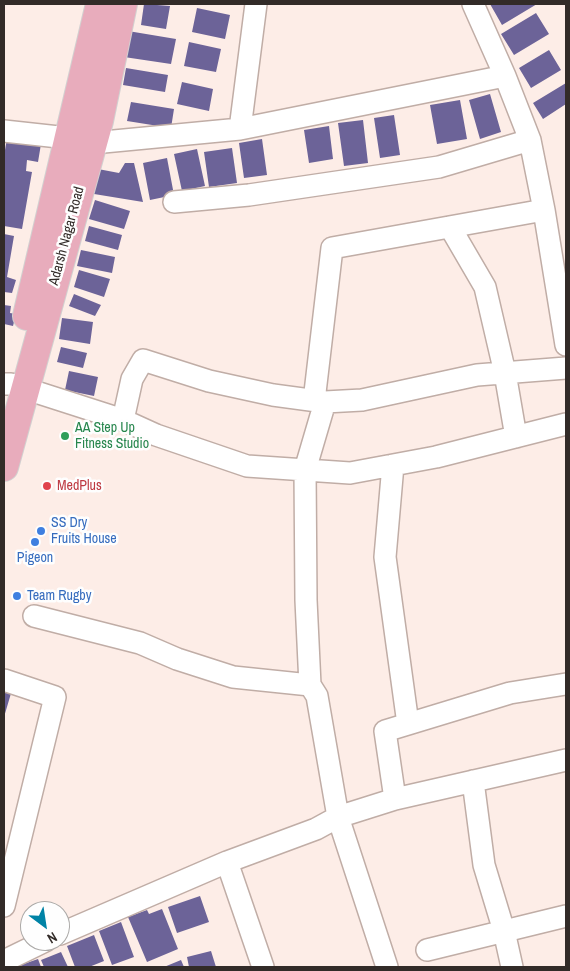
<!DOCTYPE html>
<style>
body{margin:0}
#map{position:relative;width:570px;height:971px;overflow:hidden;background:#fdede7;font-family:"Archivo Narrow",sans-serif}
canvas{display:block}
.frame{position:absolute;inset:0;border:5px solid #322b28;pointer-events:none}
.north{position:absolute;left:20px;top:901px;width:50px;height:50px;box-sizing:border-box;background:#fefefe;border:1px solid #acaaa8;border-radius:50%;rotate:149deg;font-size:14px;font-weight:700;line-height:20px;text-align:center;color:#322b28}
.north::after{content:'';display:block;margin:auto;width:18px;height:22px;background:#0083a6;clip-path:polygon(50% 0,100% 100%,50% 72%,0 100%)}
</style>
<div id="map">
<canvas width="570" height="971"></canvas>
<div class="frame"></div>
<div class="north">N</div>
</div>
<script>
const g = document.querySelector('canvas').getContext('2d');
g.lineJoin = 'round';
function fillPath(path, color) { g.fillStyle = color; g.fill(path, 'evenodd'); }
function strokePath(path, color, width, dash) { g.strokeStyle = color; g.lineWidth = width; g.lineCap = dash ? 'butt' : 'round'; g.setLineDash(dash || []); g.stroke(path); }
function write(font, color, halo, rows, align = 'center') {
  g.font = font + ' "Archivo Narrow",sans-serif'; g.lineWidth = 5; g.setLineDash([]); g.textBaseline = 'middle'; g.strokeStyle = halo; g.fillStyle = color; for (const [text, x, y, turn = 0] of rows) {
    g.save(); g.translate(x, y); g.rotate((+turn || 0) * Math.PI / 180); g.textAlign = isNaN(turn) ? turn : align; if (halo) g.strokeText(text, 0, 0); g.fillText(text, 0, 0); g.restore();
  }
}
fillPath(new Path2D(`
 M 144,4 L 170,6 L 166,29 L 141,25 Z
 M 490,4 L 537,4 L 502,25 Z
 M 197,8 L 230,15 L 225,39 L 192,32 Z
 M 536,13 L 549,34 L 514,55 L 501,34 Z
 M 128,31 L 176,39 L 171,64 L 124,57 Z
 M 189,42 L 221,49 L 216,72 L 184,66 Z
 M 549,50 L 561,70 L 531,88 L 519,68 Z
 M 126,68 L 168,75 L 165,92 L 123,85 Z
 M 182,82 L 213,89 L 209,111 L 177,104 Z
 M 566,83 L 566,104 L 543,119 L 533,103 Z
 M 490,94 L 501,132 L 480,139 L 469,100 Z
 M 460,100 L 467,139 L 437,144 L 430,105 Z
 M 131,102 L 174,109 L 171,128 L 127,121 Z
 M 394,115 L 400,155 L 380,158 L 374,118 Z
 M 363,120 L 368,163 L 344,166 L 338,123 Z
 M 329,126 L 333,159 L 309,163 L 304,130 Z
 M 7,138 L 41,144 L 38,162 L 27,160 L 26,171 L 32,172 L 22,229 L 4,226 L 4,156 Z
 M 262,139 L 267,175 L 244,178 L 239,143 Z
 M 232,148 L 237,183 L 209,187 L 204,152 Z
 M 197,149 L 205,186 L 182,191 L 174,154 Z
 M 167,158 L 174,195 L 150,200 L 143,163 Z
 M 125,163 L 134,163 L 143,202 L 88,193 L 98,169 L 119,173 Z
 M 95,200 L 130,211 L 124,229 L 89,219 Z
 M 89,226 L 122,235 L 118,250 L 85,241 Z
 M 4,234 L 14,236 L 7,277 L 16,280 L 12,293 L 4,292 Z
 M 81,250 L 115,257 L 112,273 L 77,266 Z
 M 79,270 L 110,279 L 104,297 L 74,287 Z
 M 74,294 L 101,305 L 95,316 L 69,306 Z
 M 4,305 L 11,306 L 10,313 L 16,314 L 13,326 L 4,324 Z
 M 62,318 L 93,322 L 90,344 L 59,339 Z
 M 61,347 L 87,353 L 83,368 L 57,362 Z
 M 69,371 L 98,377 L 94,396 L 65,390 Z
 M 4,687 L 12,690 L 4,717 Z
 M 200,896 L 209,922 L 177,933 L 168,907 Z
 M 162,909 L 178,949 L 147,962 L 128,917 L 147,910 L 149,914 Z
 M 121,922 L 134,957 L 112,965 L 99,931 Z
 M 94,935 L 104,961 L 89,967 L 75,967 L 67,946 Z
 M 211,951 L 216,967 L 189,967 L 187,957 Z
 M 61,952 L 68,967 L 44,967 L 41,960 Z
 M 38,959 L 41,967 L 15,967 Z
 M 181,960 L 184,967 L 164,967 Z`), '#6c6398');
const minor = new Path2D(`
 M 473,4 L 505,76 L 530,140 L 544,210 L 566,345
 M 240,129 L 256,4
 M 4,131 L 68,138 L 93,143 L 240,129 L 505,76
 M 174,202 L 249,195 L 439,167 L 530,140
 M 450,227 L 485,287 L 505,373 L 516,437
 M 4,384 L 11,384 L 123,420 L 156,435 L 247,466 L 350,473 L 436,457 L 566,424
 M 314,401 L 332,248 L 544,210
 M 123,420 L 132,379 L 143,360 L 209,381 L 273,395 L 325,402 L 362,400 L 477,375 L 566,368
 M 393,465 L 385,557 L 408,724
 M 34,616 L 140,643 L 177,659 L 233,677 L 310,685 L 317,696 L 338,817 L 387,967
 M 4,680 L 55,697 L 4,906
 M 310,685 L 306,600 L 305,470 L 325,402
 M 473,781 L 484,865 L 504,931 L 512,967
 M 395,799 L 385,731 L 510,693 L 566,684
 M 227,862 L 263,967
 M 60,934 L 227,862 L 316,829 L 338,817 L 395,799 L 566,760
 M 427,950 L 566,916
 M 4,961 L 45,941`);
const major = new Path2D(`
 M 27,316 L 100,4
 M 4,467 L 99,121 L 123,4`);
strokePath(minor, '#c0ada6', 24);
strokePath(major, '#d2d0d0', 30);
strokePath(minor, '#fff', 21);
strokePath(major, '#e8acbc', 28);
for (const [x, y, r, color] of [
 [65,436,5,"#2e9e5b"],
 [47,486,5,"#e0444e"],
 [41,531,5,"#3f7fe0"],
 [35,542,5,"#3f7fe0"],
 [17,596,5,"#3f7fe0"]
]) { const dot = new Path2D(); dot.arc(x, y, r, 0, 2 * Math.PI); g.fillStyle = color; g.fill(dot); strokePath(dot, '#fefefe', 2); }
write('14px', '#322b28', '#fefefe', [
 ["Adarsh Nagar Road",67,236,-75]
]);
write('14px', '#27864d', '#fefefe', [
 ["AA Step Up",75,428],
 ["Fitness Studio",75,444]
], 'left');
write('14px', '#be3a42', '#fefefe', [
 ["MedPlus",57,486]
], 'left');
write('14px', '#366cbe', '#fefefe', [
 ["SS Dry",51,523],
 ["Fruits House",51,539],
 ["Pigeon",35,558,"center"],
 ["Team Rugby",27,596]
], 'left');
</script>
